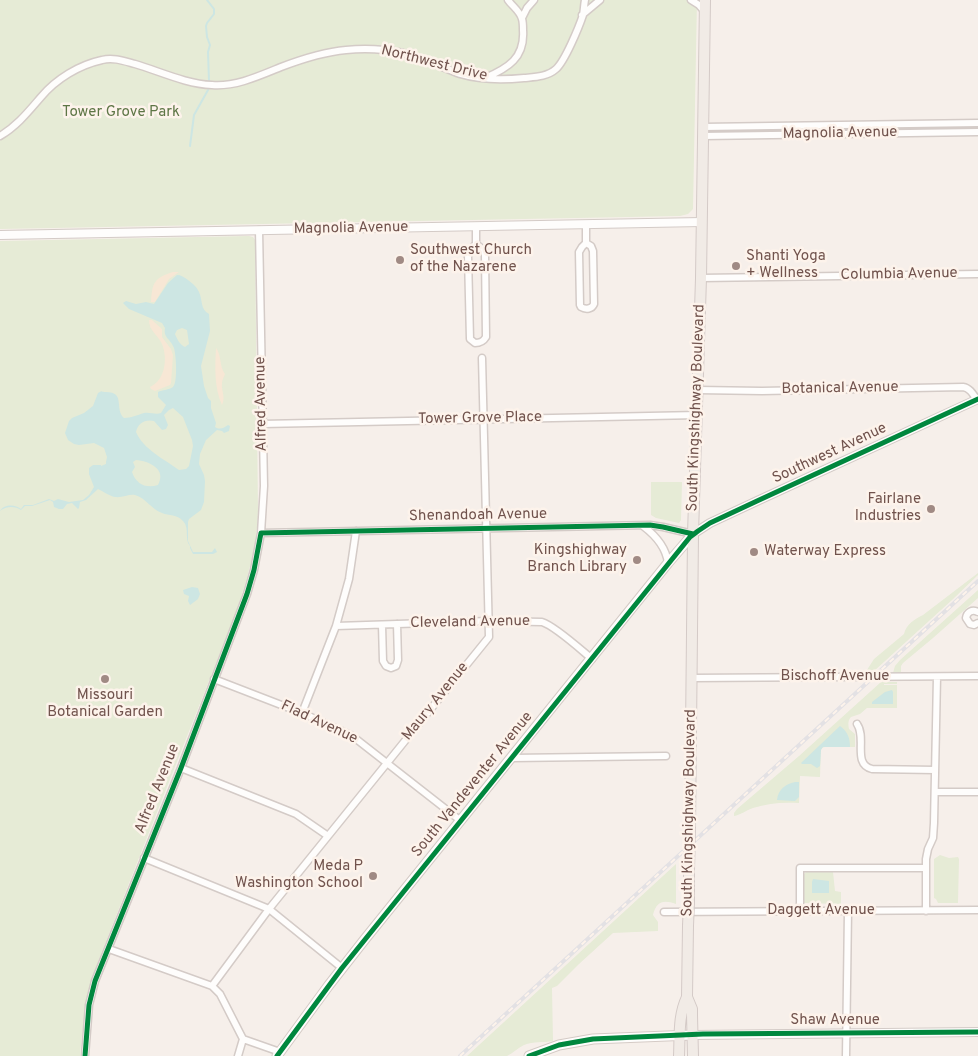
<!DOCTYPE html>
<style>
body{margin:0}
canvas{display:block;background:#f6efea}
</style>
<canvas width="978" height="1056"></canvas>
<script>
const g = document.querySelector('canvas').getContext('2d');
g.lineJoin = 'round';
function fillPath(path, color) { g.fillStyle = color; g.fill(path, 'evenodd'); }
function strokePath(path, color, width, dash) { g.strokeStyle = color; g.lineWidth = width; g.lineCap = dash ? 'butt' : 'round'; g.setLineDash(dash || []); g.stroke(path); }
function write(font, color, halo, rows, align = 'center') {
  g.font = font + ' Overpass,sans-serif'; g.lineWidth = 5; g.setLineDash([]); g.textBaseline = 'middle'; g.strokeStyle = halo; g.fillStyle = color; for (const [text, x, y, turn = 0] of rows) {
    g.save(); g.translate(x, y); g.rotate((+turn || 0) * Math.PI / 180); g.textAlign = isNaN(turn) ? turn : align; if (halo) g.strokeText(text, 0, 0); g.fillText(text, 0, 0); g.restore();
  }
}
fillPath(new Path2D(`
 M 0,0 L 697,0 L 693,209 L 688,214 L 680,216 L 0,229 Z
 M 978,126 L 978,129 L 891,130 L 889,128 L 891,127 Z
 M 879,127 L 880,129 L 878,130 L 776,131 L 775,130 L 775,129 Z
 M 249,236 L 253,237 L 255,240 L 258,511 C 257,549 246,584 233,620 L 99,959 C 88,992 83,1020 80,1056 L 0,1056 L 0,241 Z
 M 651,482 L 682,482 L 681,520 L 679,523 L 656,518 L 651,515 Z
 M 978,573 L 978,575 L 952,600 L 873,672 L 865,673 L 874,659 L 904,634 C 906,624 915,619 923,615 Z
 M 978,590 L 978,598 L 933,638 L 903,663 L 901,666 L 901,673 L 893,673 L 895,666 L 900,660 Z
 M 881,682 L 897,682 L 897,684 L 884,684 L 884,685 L 897,685 L 897,708 L 867,708 L 860,714 L 851,717 C 848,720 848,724 849,729 L 855,734 L 855,747 L 825,747 L 821,748 L 820,777 L 800,776 L 799,803 C 783,802 768,803 753,808 C 746,810 741,815 734,816 L 734,813 L 737,809 L 799,756 Z
 M 940,855 L 949,858 L 958,857 L 959,859 L 958,903 L 938,903 L 936,899 L 934,898 L 934,859 Z
 M 676,864 L 676,904 C 663,899 656,902 653,915 L 658,922 L 658,931 L 613,933 L 579,964 L 557,986 L 552,988 L 553,1041 C 543,1043 534,1041 524,1045 C 518,1048 513,1053 507,1056 L 467,1056 Z
 M 806,872 L 833,872 L 835,891 L 841,892 L 841,904 L 804,903 L 803,875 Z`), '#e6ebd6');
fillPath(new Path2D(`
 M 173,272 L 179,272 L 169,279 L 155,302 L 151,302 C 152,283 154,278 173,272 Z
 M 149,320 L 152,320 L 162,329 L 162,337 L 171,349 L 173,355 L 171,383 L 170,385 L 155,391 L 151,389 L 150,387 C 165,380 168,359 162,344 C 158,335 149,331 149,320 Z
 M 216,348 C 222,356 219,366 225,374 C 224,377 222,380 222,383 C 221,391 226,397 222,405 C 214,387 215,367 216,348 Z`), '#f7e7d5');
fillPath(new Path2D(`
 M 177,275 C 181,275 184,277 188,280 C 192,283 197,287 199,292 C 203,301 200,309 209,314 L 210,331 L 201,366 L 204,386 L 208,398 L 211,401 L 211,408 L 216,423 L 215,427 C 220,430 224,428 228,425 L 230,426 L 229,431 L 224,433 L 222,431 L 217,430 L 206,440 L 200,454 L 199,464 L 204,475 L 205,481 L 204,502 L 201,510 L 189,519 L 188,522 L 188,541 L 193,552 L 212,552 L 215,548 L 217,552 L 213,554 L 193,554 L 190,548 L 190,546 C 184,539 190,528 183,521 C 177,514 169,516 162,513 C 151,509 146,498 135,495 C 129,494 122,498 115,497 C 109,496 103,491 98,489 L 86,500 L 80,502 L 79,508 L 78,509 L 72,503 L 67,504 L 63,509 L 59,509 L 54,507 L 53,502 L 50,500 L 32,506 L 25,506 L 21,510 C 15,506 6,506 0,511 C 4,504 15,504 21,509 L 24,505 L 33,505 L 49,499 L 54,501 L 58,499 L 69,502 L 83,500 L 89,495 L 94,487 L 89,474 L 89,468 L 93,465 L 101,465 L 101,466 L 106,464 L 106,462 L 107,457 L 104,448 L 94,443 L 79,445 L 74,444 L 68,440 L 65,433 L 69,421 L 72,418 L 84,413 L 93,406 L 98,393 C 105,390 98,392 106,392 C 126,392 114,409 124,418 C 131,418 137,415 144,413 C 150,412 156,415 161,413 L 166,405 L 158,397 L 158,392 C 162,390 169,390 173,387 C 178,382 176,355 174,348 C 171,339 163,338 165,328 L 162,323 L 129,309 L 123,303 L 126,301 L 136,304 L 146,302 L 154,304 L 168,283 ZM 182,328 L 187,330 L 189,344 L 185,347 C 180,345 177,339 175,334 L 177,330 ZM 173,408 L 183,417 L 192,440 L 193,446 L 189,466 L 186,469 L 179,470 C 164,459 143,449 136,432 C 138,423 145,419 154,421 L 162,430 L 166,429 L 168,425 L 164,415 L 169,410 ZM 136,460 C 149,461 167,469 158,485 C 146,489 136,484 132,472 L 135,467 L 133,462 Z
 M 192,587 L 198,588 L 200,594 L 198,599 L 190,605 L 188,601 L 189,596 L 184,594 L 183,590 Z
 M 892,690 L 893,692 L 893,704 L 872,704 L 872,702 L 885,692 Z
 M 840,726 C 848,732 850,738 850,747 L 823,747 L 821,750 L 820,766 L 817,768 L 811,764 L 802,764 L 801,763 Z
 M 795,782 L 799,782 L 799,797 L 795,801 L 777,800 C 778,790 785,784 795,782 Z
 M 813,879 L 829,881 L 829,893 L 812,893 L 812,882 Z`), '#cde6e3');
strokePath(new Path2D(`
 M 207,0 L 214,9 L 214,14 L 207,23 L 206,26 L 207,37 L 210,45 L 208,52 L 209,81
 M 190,146 L 194,115 L 208,90`), '#cde6e3', 2);
const minor = new Path2D(`
 M 691,0 L 699,5 L 705,12
 M 582,15 L 600,0
 M 522,18 L 527,8 L 534,0
 M 485,78 C 508,68 525,58 523,30 C 523,27 523,22 522,19 C 520,11 512,6 508,0
 M 703,127 L 978,123
 M 0,136 C 17,126 28,112 41,97 C 56,79 79,65 102,60 C 113,57 124,61 135,64 C 159,71 186,84 212,85 C 235,87 259,76 281,67 C 302,59 323,52 346,50 C 365,48 384,49 403,53 C 423,58 441,67 460,74 C 480,80 503,80 524,78 C 535,77 547,77 556,69 C 565,61 579,27 583,15 C 584,10 584,5 585,0
 M 703,136 L 978,132
 M 586,225 L 586,243 L 582,247 L 579,252 L 580,305 L 581,307 C 586,310 592,309 594,304 L 593,251 L 591,246 L 586,243
 M 476,227 L 476,244 L 471,249 L 468,256 L 470,339 L 475,343 C 480,343 483,342 486,337 L 485,255 L 485,251 L 476,244
 M 701,278 L 978,274
 M 698,390 L 762,391 L 963,387 C 970,388 973,394 977,400
 M 262,424 L 698,415
 M 643,526 C 655,535 666,547 668,563
 M 261,533 L 650,525 L 663,527 L 693,534
 M 978,612 C 972,609 967,612 966,618 L 970,624 L 974,625 L 978,623
 M 382,625 L 383,661 L 386,666 L 391,668 L 396,666 L 398,660 L 397,624
 M 336,626 L 489,621 L 542,622 C 555,626 580,649 592,659
 M 692,678 L 978,676
 M 214,679 L 302,713 L 351,735 L 461,821
 M 302,713 L 336,626 L 349,579 L 356,531
 M 857,724 C 867,738 852,764 872,769 L 935,770
 M 512,758 L 666,756
 M 181,768 L 296,814 L 328,836
 M 935,792 L 978,792
 M 144,858 L 269,909 L 342,968
 M 800,911 L 800,868 L 926,868
 M 926,911 L 926,859 L 928,849 L 933,838 L 934,823 L 937,677
 M 664,912 L 978,910
 M 109,949 L 212,986 L 220,994 L 243,1039 L 238,1056
 M 212,986 L 269,909 L 489,637 L 482,358
 M 243,1039 L 280,1052
 M 85,1056 L 89,1005 L 95,981 L 181,768 L 247,594 L 254,570 L 261,533 L 264,486 L 259,230
 M 846,1056 L 848,911`);
const tertiary = new Path2D(`
 M 0,235 L 702,222
 M 693,534 L 710,523 L 757,501 L 978,399
 M 692,1035 L 978,1032`);
const secondary = new Path2D(`
 M 277,1056 L 329,985 L 365,939 L 668,563 L 693,534
 M 529,1056 L 559,1045 L 593,1039 L 692,1035`);
const primary = new Path2D(`
 M 690,829 L 693,534 L 701,278 L 705,0
 M 689,902 L 689,870
 M 688,926 L 687,997 L 692,1009 L 692,1015 L 693,1056
 M 679,1056 C 680,1035 678,1016 687,997`);
strokePath(minor, '#d4cbc7', 9);
strokePath(tertiary, '#d4cbc7', 10);
strokePath(secondary, '#d5cbc6', 11);
strokePath(primary, '#d4cac7', 12);
strokePath(minor, '#fefdfc', 6);
strokePath(tertiary, '#fefdfc', 8);
strokePath(secondary, '#fefdfc', 9);
strokePath(primary, '#f1ebe6', 10);
const rail = new Path2D(`
 M 460,1056 L 978,581`);
strokePath(rail, '#e3e1e4', 4);
strokePath(rail, '#fdf3eb', 2, [5.5]);
const primaryBridge = new Path2D(`
 M 689,870 L 690,829
 M 688,926 L 689,902`);
strokePath(primaryBridge, '#d4cac7', 12, []);
strokePath(primaryBridge, '#f1ebe6', 10);
strokePath(new Path2D(`
 M 85,1056 L 89,1005 L 95,981 L 181,768 L 247,594 L 254,570 L 261,533 L 650,525 L 663,527 L 693,534
 M 277,1056 L 342,968 L 690,537 L 698,531 L 710,523 L 757,501 L 978,399
 M 529,1056 L 559,1045 L 593,1039 L 703,1034 L 978,1032`), '#00873e', 5);
for (const [x, y, r, color] of [
 [400,260,5,"#a08a84"],
 [736,266,5,"#a08a84"],
 [931,509,5,"#a08a84"],
 [754,552,5,"#a08a84"],
 [637,560,5,"#a08a84"],
 [105,679,5,"#a08a84"],
 [373,876,5,"#a08a84"]
]) { const dot = new Path2D(); dot.arc(x, y, r, 0, 2 * Math.PI); g.fillStyle = color; g.fill(dot); strokePath(dot, '#fdf3eb', 2); }
write('15px', '#71534d', '#fdf3eb', [
 ["Northwest Drive",434,64,14],
 ["Magnolia Avenue",840,134,-1],
 ["Magnolia Avenue",351,229,-1],
 ["Columbia Avenue",899,275,-1],
 ["Botanical Avenue",840,389,-1],
 ["Alfred Avenue",262,404,-91],
 ["South Kingshighway Boulevard",697,408,-88],
 ["Tower Grove Place",480,419,-1],
 ["Southwest Avenue",830,454,-25],
 ["Shenandoah Avenue",478,516,-1],
 ["Cleveland Avenue",470,623,-1],
 ["Bischoff Avenue",835,677],
 ["Maury Avenue",436,702,-51],
 ["Flad Avenue",319,723,25],
 ["South Vandeventer Avenue",473,785,-51],
 ["Alfred Avenue",158,789,-68],
 ["South Kingshighway Boulevard",690,813,-89],
 ["Daggett Avenue",821,911],
 ["Shaw Avenue",835,1021]
]);
write('15px', '#5e7646', '#fdf3eb', [
 ["Tower Grove Park",121,113]
]);
write('15px', '#71534d', '#fdf3eb', [
 ["Southwest Church",410,251],
 ["of the Nazarene",410,268],
 ["Shanti Yoga",746,257],
 ["+ Wellness",746,274],
 ["Fairlane",921,500,"right"],
 ["Industries",921,517,"right"],
 ["Kingshighway",627,551,"right"],
 ["Branch Library",627,568,"right"],
 ["Waterway Express",764,552],
 ["Missouri",105,696,"center"],
 ["Botanical Garden",105,713,"center"],
 ["Meda P",363,867,"right"],
 ["Washington School",363,884,"right"]
], 'left');
</script>
